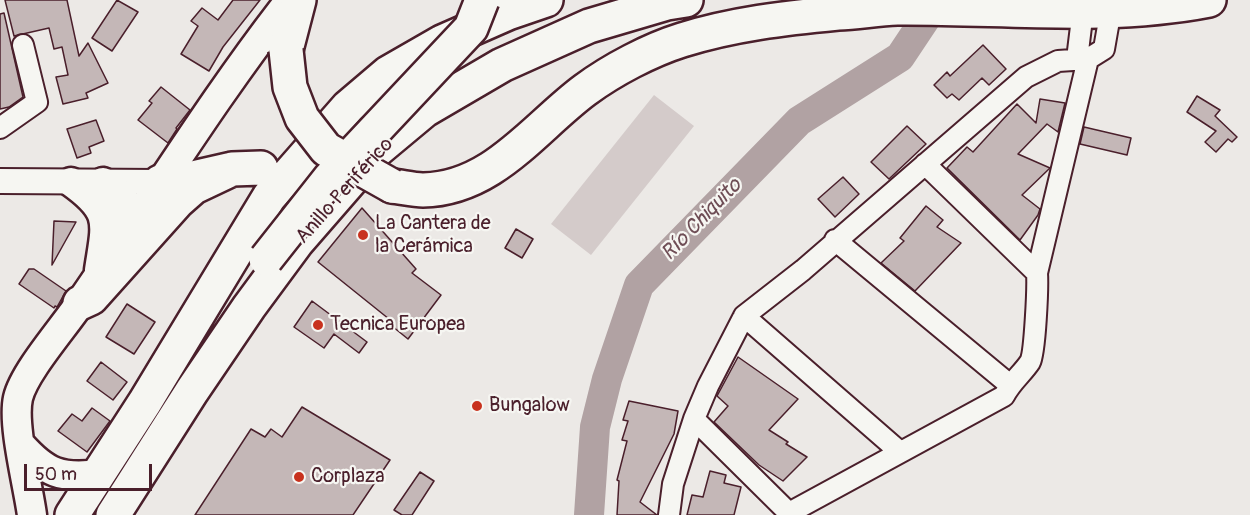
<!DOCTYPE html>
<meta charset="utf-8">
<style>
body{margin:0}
#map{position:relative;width:1250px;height:515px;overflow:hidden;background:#ece9e6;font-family:Pangolin,sans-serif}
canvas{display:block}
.scale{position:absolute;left:24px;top:464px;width:128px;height:27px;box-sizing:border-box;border:3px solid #4a1f2b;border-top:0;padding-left:8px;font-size:18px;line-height:21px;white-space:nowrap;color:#4a1f2b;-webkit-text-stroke:4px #f6f6f2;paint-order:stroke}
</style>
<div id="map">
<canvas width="1250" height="515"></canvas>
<div class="scale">50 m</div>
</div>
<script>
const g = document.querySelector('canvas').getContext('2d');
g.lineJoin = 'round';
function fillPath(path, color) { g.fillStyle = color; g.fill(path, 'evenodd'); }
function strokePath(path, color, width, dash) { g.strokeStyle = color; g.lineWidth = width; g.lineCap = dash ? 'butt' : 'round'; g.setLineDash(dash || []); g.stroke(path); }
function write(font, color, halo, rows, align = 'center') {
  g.font = font + ' Pangolin,sans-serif'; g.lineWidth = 4.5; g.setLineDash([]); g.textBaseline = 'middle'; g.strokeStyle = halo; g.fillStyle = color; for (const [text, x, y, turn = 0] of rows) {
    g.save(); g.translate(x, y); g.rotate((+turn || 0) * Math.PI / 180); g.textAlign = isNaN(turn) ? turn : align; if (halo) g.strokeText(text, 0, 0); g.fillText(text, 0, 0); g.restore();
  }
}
fillPath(new Path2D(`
 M 654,95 L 694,126 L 591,255 L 551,224 Z`), '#d4cbca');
strokePath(new Path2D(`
 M 589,515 L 595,427 L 607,379 L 639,285 L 799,121 L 900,57 L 938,0`), '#b1a2a3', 30);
const building = new Path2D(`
 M 5,0 L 67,0 L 79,56 L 88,43 L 108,83 L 86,93 L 88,98 L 63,104 L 56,77 L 68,75 L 62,47 L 54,49 L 49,28 L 14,36 Z
 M 117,0 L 138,12 L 112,51 L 92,38 Z
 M 233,0 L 260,0 L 223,47 L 209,71 L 181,54 L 198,26 L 191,21 L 202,8 L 218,20 Z
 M 4,13 L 23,97 L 9,107 L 0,109 L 0,14 Z
 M 983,45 L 1006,69 L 989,85 L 982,78 L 959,100 L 952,94 L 947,98 L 934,85 L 947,72 L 950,76 Z
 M 161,87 L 190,110 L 176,128 L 177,129 L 168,143 L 138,120 L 152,103 L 149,101 Z
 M 1197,96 L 1220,110 L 1215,116 L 1237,137 L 1232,142 L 1228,139 L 1216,152 L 1205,142 L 1216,131 L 1187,112 Z
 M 1040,99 L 1065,103 L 1058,132 L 1047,124 L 1018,154 L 1050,168 L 1022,195 L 1040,209 L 1038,215 L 1020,240 L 947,168 L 967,147 L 973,152 L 1017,104 L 1036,123 Z
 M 96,120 L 104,141 L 89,147 L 91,153 L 77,158 L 67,129 Z
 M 907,126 L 926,144 L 889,179 L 871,162 Z
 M 1084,127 L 1131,138 L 1127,155 L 1080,144 Z
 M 843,177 L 859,194 L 835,217 L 818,199 Z
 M 926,206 L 943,220 L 937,227 L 961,243 L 915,291 L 881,263 L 904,241 L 900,238 Z
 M 362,208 L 416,269 L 412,273 L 441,295 L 408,339 L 387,322 L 389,319 L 318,262 Z
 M 54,221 L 76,222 L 52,265 Z
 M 516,229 L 533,239 L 522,258 L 505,248 Z
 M 29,269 L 34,269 L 66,291 L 57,307 L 55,306 L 54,308 L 19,284 Z
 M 312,301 L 367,342 L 359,353 L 334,334 L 324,348 L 294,327 Z
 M 127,304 L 155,322 L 134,354 L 106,337 Z
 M 738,357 L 798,399 L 769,430 L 788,442 L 786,444 L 807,457 L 783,481 L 759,465 L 714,422 L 728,406 L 717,396 Z
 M 101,362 L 127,382 L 113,400 L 87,381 Z
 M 629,401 L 678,411 L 674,434 L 640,502 L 657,515 L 617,515 L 619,481 L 617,480 L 627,441 L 622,440 L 628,421 L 623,420 Z
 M 302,407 L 390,460 L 353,515 L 195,515 L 251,429 L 265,437 L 271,429 L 282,437 Z
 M 92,408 L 110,421 L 87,452 L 58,431 L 72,414 L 82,421 Z
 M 710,471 L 726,475 L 724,483 L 741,487 L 734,515 L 687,515 L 692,495 L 703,497 Z
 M 420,472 L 434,481 L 412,515 L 402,515 L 394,510 Z`);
fillPath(building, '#c4b7b7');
strokePath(building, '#4a1f2b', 1.5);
const minor = new Path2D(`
 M 1083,10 L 1078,51 L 1088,59
 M 0,128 L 37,102 L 23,45
 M 925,164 L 1037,273
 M 835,240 L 1010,385
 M 744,316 L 900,452
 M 694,419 L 789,513
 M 669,515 L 673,484 L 694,419 L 708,386 L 744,316 L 803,270 L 1026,77 L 1058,61 L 1088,59 L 1104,49 L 1111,9
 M 789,515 L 789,513 L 1004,396 C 1011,382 1022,374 1030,362 C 1035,353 1038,287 1037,273 L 1088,59`);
const tertiary = new Path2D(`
 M 0,181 L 160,182`);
const secondary = new Path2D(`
 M 71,182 C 113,212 106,223 99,270
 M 103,182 C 129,196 127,204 129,231
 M 21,445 C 46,473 61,479 99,474
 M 32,515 C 28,485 12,425 18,398 C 24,372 64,327 80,303 C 150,202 214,97 290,0`);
const trunk = new Path2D(`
 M 286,50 L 299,0
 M 160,182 L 175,182 L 232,169 L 261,168
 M 392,186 C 402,187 413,190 423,190 C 493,189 535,127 585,90 C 612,70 650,50 682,40 C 733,24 785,18 838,13 C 858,12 877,9 897,8 C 1000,7 1107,20 1209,0
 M 80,303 L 91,298 L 177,202 L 194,187 L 232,169
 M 72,515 L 145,402 L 269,197 L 348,107 L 388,73 L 442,42 L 508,13 L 546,0
 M 113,515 L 192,391 L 249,307 L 297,242 L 377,150 L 425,110 L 502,65 L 589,26 L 667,3 L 686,0`);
strokePath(minor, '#4a1f2b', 24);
strokePath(tertiary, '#4a1f2b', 28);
strokePath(secondary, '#4a1f2b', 33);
strokePath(trunk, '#4a1f2b', 38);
strokePath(minor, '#f6f6f2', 20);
strokePath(tertiary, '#f6f6f2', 24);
strokePath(secondary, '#f6f6f2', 28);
strokePath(trunk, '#f6f6f2', 33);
const trunkBridge = new Path2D(`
 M 286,50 L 290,87 L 302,118 L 326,149 L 392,186
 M 266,259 L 330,178 L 471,28 L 482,0`);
strokePath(trunkBridge, '#4a1f2b', 38, []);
strokePath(trunkBridge, '#f6f6f2', 33);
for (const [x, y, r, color] of [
 [363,235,6,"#c8321e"],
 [318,325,6,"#c8321e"],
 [477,406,6,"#c8321e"],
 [299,477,6,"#c8321e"]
]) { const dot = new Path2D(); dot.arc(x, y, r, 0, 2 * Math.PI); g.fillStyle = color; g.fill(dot); strokePath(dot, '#f6f6f2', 2); }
write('20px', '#4a1f2b', '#f6f6f2', [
 ["Anillo Periférico",345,191,-48]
]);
write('20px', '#4a1f2b', '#f6f6f2', [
 ["La Cantera de",375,224],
 ["la Cerámica",375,247],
 ["Tecnica Europea",330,325],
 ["Bungalow",489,406],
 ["Corplaza",311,477]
], 'left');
write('italic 21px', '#6e4d55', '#f6f6f2', [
 ["Río Chiquito",702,220,-46]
]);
</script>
